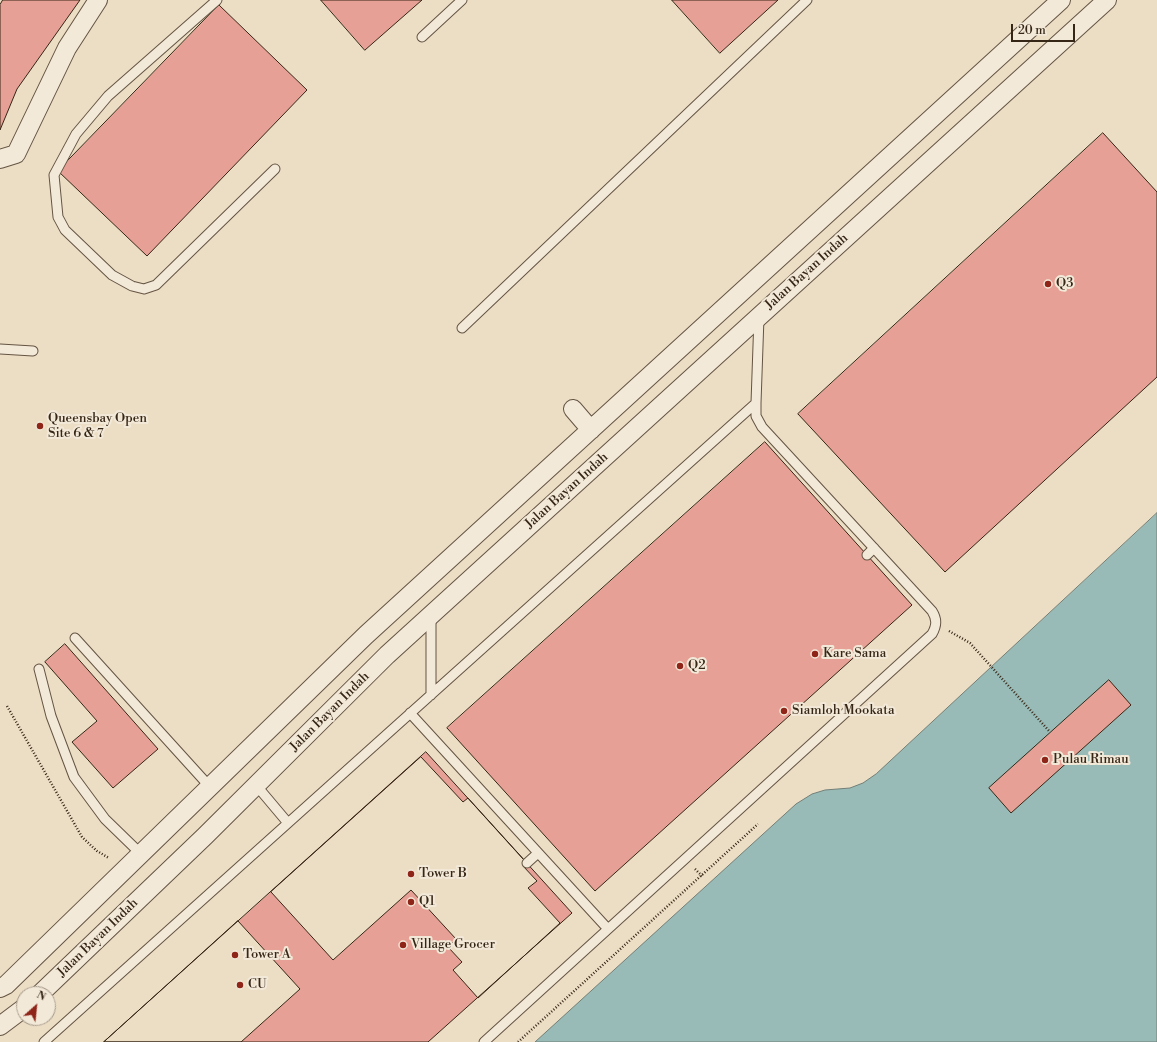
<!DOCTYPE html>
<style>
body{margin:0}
#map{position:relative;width:1157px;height:1042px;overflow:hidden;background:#ecddc5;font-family:"Libre Bodoni",serif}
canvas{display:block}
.north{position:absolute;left:16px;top:986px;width:40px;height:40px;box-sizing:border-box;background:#f3e9d9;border:1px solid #a79b8b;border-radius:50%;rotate:27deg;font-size:11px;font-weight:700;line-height:16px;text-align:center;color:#362616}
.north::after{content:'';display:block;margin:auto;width:14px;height:18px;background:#8f2418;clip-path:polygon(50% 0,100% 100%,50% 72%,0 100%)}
.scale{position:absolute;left:1011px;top:24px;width:64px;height:18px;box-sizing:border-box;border:2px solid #362616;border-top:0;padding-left:5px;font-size:12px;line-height:14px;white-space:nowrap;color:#362616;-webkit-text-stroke:3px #f3e9d9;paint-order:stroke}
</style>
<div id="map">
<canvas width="1157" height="1042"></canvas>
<div class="north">N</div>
<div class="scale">20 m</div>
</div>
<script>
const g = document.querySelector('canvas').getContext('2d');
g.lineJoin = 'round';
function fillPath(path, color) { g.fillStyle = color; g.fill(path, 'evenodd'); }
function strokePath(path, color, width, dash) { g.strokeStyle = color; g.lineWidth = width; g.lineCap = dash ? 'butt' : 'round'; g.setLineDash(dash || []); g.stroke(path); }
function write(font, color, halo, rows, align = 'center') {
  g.font = font + ' "Libre Bodoni",serif'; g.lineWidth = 4; g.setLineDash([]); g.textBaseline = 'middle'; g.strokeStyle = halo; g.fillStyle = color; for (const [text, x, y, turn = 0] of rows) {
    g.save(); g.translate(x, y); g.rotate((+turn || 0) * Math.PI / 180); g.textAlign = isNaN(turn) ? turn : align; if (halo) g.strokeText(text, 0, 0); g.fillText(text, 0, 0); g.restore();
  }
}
const water = new Path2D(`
 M 1157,513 L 1157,1042 L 535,1042 L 796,804 L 812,794 L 825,790 L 850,788 L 863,783 L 876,774 Z`);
fillPath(water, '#99bbb7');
strokePath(water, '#717f77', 1);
const building = new Path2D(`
 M 3,0 L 80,0 L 17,89 L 0,130 L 0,5 Z
 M 321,0 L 422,0 L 365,50 Z
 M 672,0 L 778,0 L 720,53 Z
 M 219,5 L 307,90 L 147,256 L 58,171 Z
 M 1103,133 L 1157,192 L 1157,377 L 945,572 L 798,414 Z
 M 765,442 L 912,605 L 595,891 L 447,728 Z
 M 65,644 L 158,749 L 113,788 L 72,742 L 97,721 L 45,662 Z
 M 1109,680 L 1131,705 L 1011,813 L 989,788 Z
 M 426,752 L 572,913 L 428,1042 L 104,1042 Z
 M 421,757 L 463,802 L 468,798 L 527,863 L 523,866 L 537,881 L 528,888 L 560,923 L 478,998 L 453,970 L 462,962 L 448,947 L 456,939 L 411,890 L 333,960 L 271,892 Z
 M 238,921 L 300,989 L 241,1042 L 104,1042 Z`);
fillPath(building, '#e7a095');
strokePath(building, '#362616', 1);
const service = new Path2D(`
 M 217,0 L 108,96 L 76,134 L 54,175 L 58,217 L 65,230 L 112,275 L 132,286 L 144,289 L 156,285 L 275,169
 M 422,37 L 462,0
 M 462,328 L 807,0
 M 0,349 L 33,351
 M 867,555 L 874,548
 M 75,638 L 210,787
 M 39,669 L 51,716 L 74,777 L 105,819 L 141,854
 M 431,695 L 431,616
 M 410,713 L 608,929
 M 256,785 L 288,823
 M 527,863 L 538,853
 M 44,1042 L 756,403
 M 484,1042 L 932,634 C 937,625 937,619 932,611 L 762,427 L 756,416 L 756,403 L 759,317`);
const minor = new Path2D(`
 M 0,159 L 16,154 L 67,48 L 98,0
 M 573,409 L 591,430
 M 0,988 L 6,985 L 366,635 L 1061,0
 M 40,994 L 205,836 L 387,655 L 1107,0
 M 0,1026 L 24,1008`);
strokePath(service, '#645442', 11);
strokePath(minor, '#645442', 20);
strokePath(new Path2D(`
 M 949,631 L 970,643 L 1050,732
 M 7,706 L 82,837 L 97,851 L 109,858
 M 695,869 L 702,876
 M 518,1042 L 758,824`), '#362616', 2.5, [1, 2]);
strokePath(service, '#f3e9d9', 9);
strokePath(minor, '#f3e9d9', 18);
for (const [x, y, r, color] of [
 [1048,284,4,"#8f2418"],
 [40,426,4,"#8f2418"],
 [815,654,4,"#8f2418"],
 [680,666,4,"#8f2418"],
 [784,711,4,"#8f2418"],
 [1045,760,4,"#8f2418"],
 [411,874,4,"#8f2418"],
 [411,902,4,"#8f2418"],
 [403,945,4,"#8f2418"],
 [235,955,4,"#8f2418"],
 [240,985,4,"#8f2418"]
]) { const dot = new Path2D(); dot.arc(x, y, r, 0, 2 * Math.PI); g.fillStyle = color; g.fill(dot); strokePath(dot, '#f3e9d9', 1.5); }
write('13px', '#362616', '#f3e9d9', [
 ["Jalan Bayan Indah",807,272,-42],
 ["Jalan Bayan Indah",567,491,-42],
 ["Jalan Bayan Indah",330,712,-45],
 ["Jalan Bayan Indah",98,938,-44]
]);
write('13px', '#362616', '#f3e9d9', [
 ["Q3",1056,284],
 ["Queensbay Open",48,419],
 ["Site 6 & 7",48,434],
 ["Kare Sama",823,654],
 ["Q2",688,666],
 ["Siamloh Mookata",792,711],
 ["Pulau Rimau",1053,760],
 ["Tower B",419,874],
 ["Q1",419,902],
 ["Village Grocer",411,945],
 ["Tower A",243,955],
 ["CU",248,985]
], 'left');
</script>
